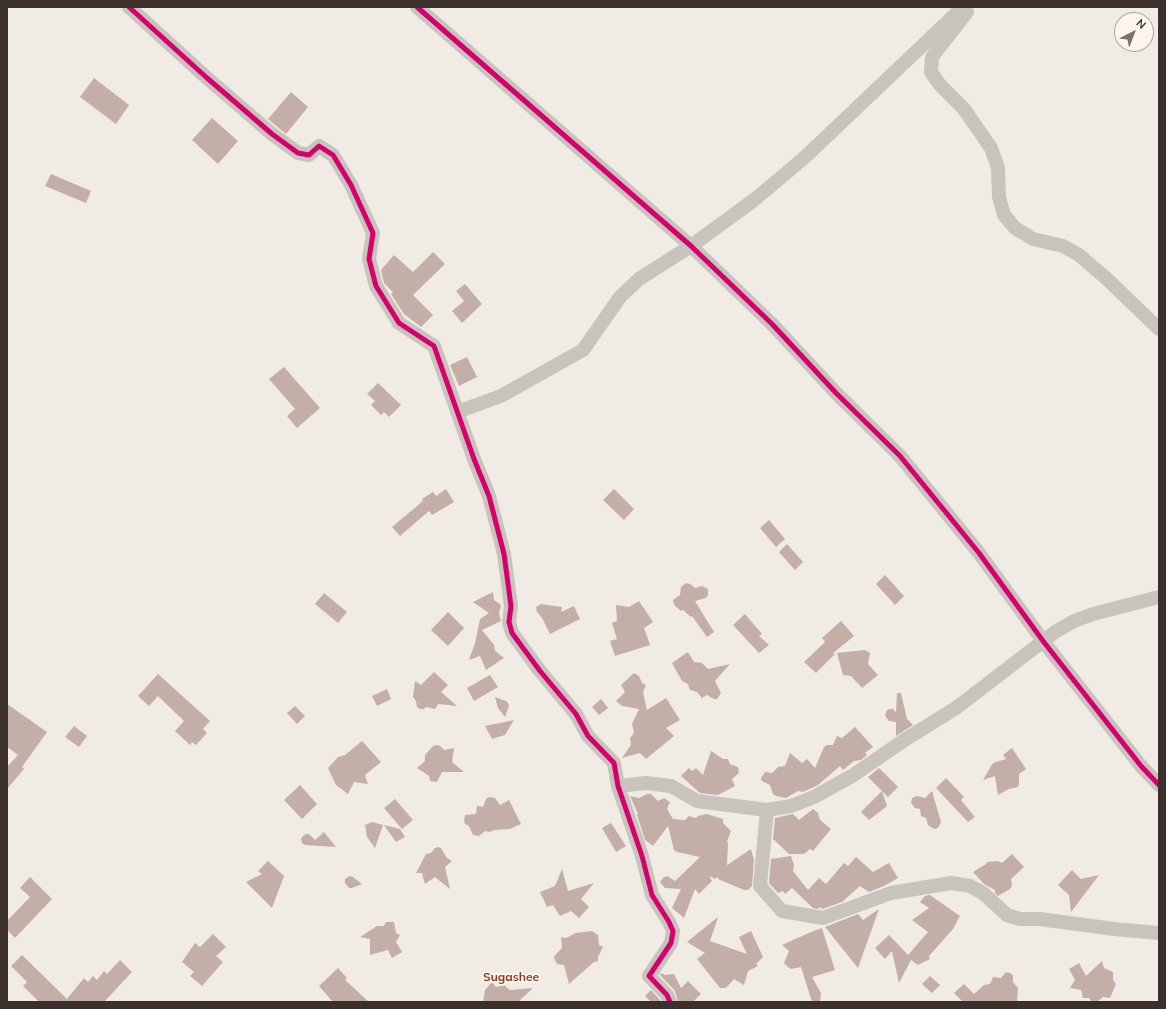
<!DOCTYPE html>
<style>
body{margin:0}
#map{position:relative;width:1166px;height:1009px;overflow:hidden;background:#f0ebe5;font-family:Mulish,sans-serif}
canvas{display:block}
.frame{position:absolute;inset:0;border:8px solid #3b302b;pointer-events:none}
.north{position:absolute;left:1114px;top:12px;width:40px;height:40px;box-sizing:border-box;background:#fbf5ee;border:1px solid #aea6a0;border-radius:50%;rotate:42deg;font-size:11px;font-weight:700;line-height:16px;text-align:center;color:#3b302b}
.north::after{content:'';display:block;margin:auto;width:14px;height:18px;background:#7a716c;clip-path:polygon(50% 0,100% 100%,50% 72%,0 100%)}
</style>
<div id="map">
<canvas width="1166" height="1009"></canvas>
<div class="frame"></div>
<div class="north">N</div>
</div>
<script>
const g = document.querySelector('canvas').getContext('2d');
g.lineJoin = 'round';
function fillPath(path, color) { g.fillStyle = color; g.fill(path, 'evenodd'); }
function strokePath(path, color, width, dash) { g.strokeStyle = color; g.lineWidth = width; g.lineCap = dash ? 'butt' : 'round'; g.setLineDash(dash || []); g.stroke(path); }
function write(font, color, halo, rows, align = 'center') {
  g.font = font + ' Mulish,sans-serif'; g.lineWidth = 4; g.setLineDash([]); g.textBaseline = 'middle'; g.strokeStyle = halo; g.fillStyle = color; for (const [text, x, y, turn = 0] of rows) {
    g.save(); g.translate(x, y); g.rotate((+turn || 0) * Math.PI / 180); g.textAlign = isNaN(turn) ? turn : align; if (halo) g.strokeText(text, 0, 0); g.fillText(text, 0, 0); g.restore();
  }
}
fillPath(new Path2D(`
 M 94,78 L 129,105 L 116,124 L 80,97 Z
 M 291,92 L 308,107 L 286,134 L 268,119 Z
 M 212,118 L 238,141 L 218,164 L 192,140 Z
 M 51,174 L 91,191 L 86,203 L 45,186 Z
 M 433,252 L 445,264 L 413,295 L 433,315 L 421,327 L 404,314 L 391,294 L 393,292 L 384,283 L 381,270 L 394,255 L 413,272 Z
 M 465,284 L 482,304 L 462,323 L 452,311 L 464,301 L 456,291 Z
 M 467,357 L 477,377 L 459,386 L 450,365 Z
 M 284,367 L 320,408 L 297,428 L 287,416 L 295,409 L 269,379 Z
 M 378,383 L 401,405 L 389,417 L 384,412 L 381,415 L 371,405 L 375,401 L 367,394 Z
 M 446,489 L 454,502 L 432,515 L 429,511 L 400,536 L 392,527 L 423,501 L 422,499 L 433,492 L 436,496 Z
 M 614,489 L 634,509 L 624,520 L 603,500 Z
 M 769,520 L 785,539 L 776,547 L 760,528 Z
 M 787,544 L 803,562 L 795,570 L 779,552 Z
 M 885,575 L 904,596 L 895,605 L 876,584 Z
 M 686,583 L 690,584 L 695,588 L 702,586 L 708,589 L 708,595 L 706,598 L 695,601 L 714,632 L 707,637 L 692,616 L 691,617 L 683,610 L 681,611 L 674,605 L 673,600 L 680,595 L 681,587 Z
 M 493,592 L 494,600 L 501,605 L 499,613 L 501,621 L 482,630 L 494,645 L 495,651 L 504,658 L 486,670 L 480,656 L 469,660 L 475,643 L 480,619 L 489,613 L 473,602 Z
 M 324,593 L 347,612 L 338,623 L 315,604 Z
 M 639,601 L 653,622 L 644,628 L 650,645 L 615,656 L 610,641 L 617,639 L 612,623 L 617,621 L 616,605 L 629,607 Z
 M 541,604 L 562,607 L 561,612 L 574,606 L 580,619 L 550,634 L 542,618 L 537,612 L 536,607 Z
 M 448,612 L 464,628 L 448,646 L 431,630 Z
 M 745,614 L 762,634 L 759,636 L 769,645 L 759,653 L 733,625 Z
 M 841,621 L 854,636 L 832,654 L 836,653 L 816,673 L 804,662 L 825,642 L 822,638 Z
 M 865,650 L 870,653 L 868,664 L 878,675 L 862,688 L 851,676 L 843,675 L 837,653 Z
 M 688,652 L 694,662 L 702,663 L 708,669 L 730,664 L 715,681 L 721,693 L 717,699 L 714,699 L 707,695 L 702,698 L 697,692 L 690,690 L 688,684 L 682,681 L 672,663 Z
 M 434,672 L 448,685 L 441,692 L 457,706 L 438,704 L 435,709 L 426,707 L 424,709 L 420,709 L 417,707 L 416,701 L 413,697 L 415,681 L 421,685 Z
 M 634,673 L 639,676 L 642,683 L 646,685 L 643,692 L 647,710 L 666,698 L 680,720 L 666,728 L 674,736 L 646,759 L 640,753 L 622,758 L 631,745 L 630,738 L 634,733 L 632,724 L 639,709 L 622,706 L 616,701 L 625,692 L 621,685 Z
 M 158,674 L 210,721 L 203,729 L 207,733 L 196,745 L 192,742 L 190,745 L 175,731 L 184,721 L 158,696 L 149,706 L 138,696 Z
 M 490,675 L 498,687 L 474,701 L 467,688 Z
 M 387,689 L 391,699 L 377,706 L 372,696 Z
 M 897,693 L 901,693 L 907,719 L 913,725 L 896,736 L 896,722 L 889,721 L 885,716 L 887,710 L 890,709 L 893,709 L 896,712 Z
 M 495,697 L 506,701 L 508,703 L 509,706 L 505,717 L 498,708 Z
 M 601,699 L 608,708 L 599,715 L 592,707 Z
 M 7,704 L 47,732 L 22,767 L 24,769 L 7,789 L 7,767 L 18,755 L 7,747 Z
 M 295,706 L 305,716 L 297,724 L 287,713 Z
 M 514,720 L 505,735 L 492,739 L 485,726 Z
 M 74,726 L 87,736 L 79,747 L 65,737 Z
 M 855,727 L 873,747 L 865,753 L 867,755 L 861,760 L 854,761 L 843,770 L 840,766 L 818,785 L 803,792 L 798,791 L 786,798 L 776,796 L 773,794 L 770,785 L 762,781 L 761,778 L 765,772 L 772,773 L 778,767 L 785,766 L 790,753 L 802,763 L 807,759 L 815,768 L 824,747 L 827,745 L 833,745 L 837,736 L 842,738 Z
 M 362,741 L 381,762 L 365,775 L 368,784 L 354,782 L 348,794 L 336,785 L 328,768 L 338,757 L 345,755 Z
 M 437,745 L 440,746 L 444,750 L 454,748 L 452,762 L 464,772 L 442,772 L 437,782 L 430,781 L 429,776 L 417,768 L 425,761 L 425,755 L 433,746 Z
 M 1012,748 L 1026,769 L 1019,774 L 1019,784 L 1018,787 L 1009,789 L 998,795 L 995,776 L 983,780 L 993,763 L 1006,759 L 1003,755 Z
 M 711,751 L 723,759 L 728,759 L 730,764 L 738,767 L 739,773 L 732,779 L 735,786 L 718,795 L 700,793 L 681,776 L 689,768 L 692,771 L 696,768 L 703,775 Z
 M 879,768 L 898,787 L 888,797 L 882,791 L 887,806 L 869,820 L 861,812 L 882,791 L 868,777 Z
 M 946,778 L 964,797 L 961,800 L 975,817 L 968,822 L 936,788 Z
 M 300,785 L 317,804 L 302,819 L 284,800 Z
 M 932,791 L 941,822 L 938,828 L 934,829 L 928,825 L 926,818 L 921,816 L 920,809 L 915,808 L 911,803 L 912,798 L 917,796 L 925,798 Z
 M 647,794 L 651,794 L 658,801 L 664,798 L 670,802 L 667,809 L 673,819 L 685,820 L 689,816 L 696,818 L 698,816 L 707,814 L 723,819 L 723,823 L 731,831 L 727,841 L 728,843 L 727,865 L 751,849 L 754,860 L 752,886 L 748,890 L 744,890 L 718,879 L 718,877 L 715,879 L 709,876 L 712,881 L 699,894 L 695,889 L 684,918 L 672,908 L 681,889 L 665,888 L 660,882 L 663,878 L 667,876 L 675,881 L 700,857 L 677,852 L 674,850 L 668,826 L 653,846 L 645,840 L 637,815 L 638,814 L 630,796 L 639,798 Z
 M 489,797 L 495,798 L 500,805 L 509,800 L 521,824 L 510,829 L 494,830 L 490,832 L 485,831 L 479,836 L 473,835 L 469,826 L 465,824 L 464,820 L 465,815 L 476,814 L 477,806 L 483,807 L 486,799 Z
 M 395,799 L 413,820 L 402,829 L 384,808 Z
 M 813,809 L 818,813 L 820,820 L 831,829 L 813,851 L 810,849 L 804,854 L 789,854 L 773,839 L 775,818 L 793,814 L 799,820 Z
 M 372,822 L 383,825 L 375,848 L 367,837 L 365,825 Z
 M 611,823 L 626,846 L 616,852 L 602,828 Z
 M 384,825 L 400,829 L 405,837 L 396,842 Z
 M 324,832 L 336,847 L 305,845 L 302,843 L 301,839 L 303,836 L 306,834 L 309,834 L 315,840 Z
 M 438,847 L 441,848 L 447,858 L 452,861 L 445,867 L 450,889 L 435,877 L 425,884 L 422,873 L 416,873 L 426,854 L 431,853 L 435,848 Z
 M 1012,854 L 1024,867 L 1011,879 L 1012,886 L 1010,889 L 998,896 L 995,893 L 995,890 L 984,884 L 973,872 L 986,864 L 987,862 L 998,861 L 1002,863 Z
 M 791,856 L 794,865 L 793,871 L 808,890 L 819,878 L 826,884 L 844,863 L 848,866 L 856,857 L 873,872 L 889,863 L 898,878 L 884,886 L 869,892 L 860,886 L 842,902 L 822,909 L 820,907 L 818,909 L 813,908 L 792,888 L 785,894 L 783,891 L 778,893 L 769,883 L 771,859 Z
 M 268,861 L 284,876 L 272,908 L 246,882 L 262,874 L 258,871 Z
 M 562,869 L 568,891 L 594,883 L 581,899 L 589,907 L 579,918 L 571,911 L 560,916 L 553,905 L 547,907 L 540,892 L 555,886 Z
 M 1072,870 L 1081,879 L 1099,875 L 1071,912 L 1069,895 L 1058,885 Z
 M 350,876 L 353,877 L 362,884 L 352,888 L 349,888 L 345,883 L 345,879 Z
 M 30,877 L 52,899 L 15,938 L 7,930 L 7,921 L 30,897 L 20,888 Z
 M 930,895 L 960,916 L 953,929 L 929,956 L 930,959 L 918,965 L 911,960 L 899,983 L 892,951 L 885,959 L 875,948 L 889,935 L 908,955 L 928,932 L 912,920 L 929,908 L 920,902 L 925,896 Z
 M 879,909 L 858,968 L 825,927 L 858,914 L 863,920 Z
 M 718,917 L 710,941 L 747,954 L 739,937 L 751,931 L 763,957 L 756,964 L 758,966 L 748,971 L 744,985 L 734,979 L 726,988 L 720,988 L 697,959 L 705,953 L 687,942 Z
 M 386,922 L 394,922 L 396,933 L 400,935 L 396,942 L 402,952 L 392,958 L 388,950 L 370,955 L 370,939 L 360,937 L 377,926 L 384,926 Z
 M 822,928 L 835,970 L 812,977 L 821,993 L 820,1002 L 812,1002 L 801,967 L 791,969 L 788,967 L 784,963 L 789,951 L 782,945 L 811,932 Z
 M 592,931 L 598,935 L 599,945 L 603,947 L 598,957 L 598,961 L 594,962 L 569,984 L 564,965 L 557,964 L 554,958 L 555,955 L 562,948 L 561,937 L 566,938 L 576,933 Z
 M 213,934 L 226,947 L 216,956 L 223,962 L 202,986 L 190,976 L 194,972 L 182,962 L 195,943 L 200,947 Z
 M 22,955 L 67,999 L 84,978 L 88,982 L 93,976 L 97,980 L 104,971 L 107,974 L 120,960 L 132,972 L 104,1002 L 39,1002 L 23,986 L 27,982 L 11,966 Z
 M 1102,961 L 1104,968 L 1113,972 L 1113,980 L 1116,984 L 1110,998 L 1103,997 L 1097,1002 L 1092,1002 L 1089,998 L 1083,998 L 1081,990 L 1070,988 L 1075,980 L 1069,969 L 1079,963 L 1086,976 Z
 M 338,968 L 347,978 L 345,980 L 369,1002 L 333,1002 L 319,986 Z
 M 1008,972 L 1013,975 L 1013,982 L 1018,988 L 1017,1002 L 963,1002 L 954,993 L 964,984 L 974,994 L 984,985 L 990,984 L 993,977 L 1001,978 L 1005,973 Z
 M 661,973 L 665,975 L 674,974 L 681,988 L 688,981 L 701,994 L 693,1002 L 678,1002 L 675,991 L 660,975 Z
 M 930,976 L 940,985 L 932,993 L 922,984 Z
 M 492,982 L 496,987 L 504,985 L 510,990 L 533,988 L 518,1002 L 483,1002 L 485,990 Z
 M 651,990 L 660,1000 L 661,1002 L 651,1002 L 645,996 Z`), '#c3afa7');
strokePath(new Path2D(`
 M 129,7 L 207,78 L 272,134 L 298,153 L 309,155 L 319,146 L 333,155 L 351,185 L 373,233 L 369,259 L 376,286 L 399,323 L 434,346 L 474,459 L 489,496 L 504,554 L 511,606 L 509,622 L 512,633 L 540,671 L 576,714 L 588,736 L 614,763 L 618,786 L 642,856 L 652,895 L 669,922 L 673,931 L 671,943 L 649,976 L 667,995 L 670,1002
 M 417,7 L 691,246 L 772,324 L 836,393 L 900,456 L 979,553 L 1043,641 L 1141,766 L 1159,785
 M 967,12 L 932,57 L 931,72 L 940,85 L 964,109 L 991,148 L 998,168 L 999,197 L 1004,215 L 1015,228 L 1033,239 L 1063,246 L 1079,255 L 1107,279 L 1159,329
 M 457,412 L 501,396 L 583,350 L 620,297 L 639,279 L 691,246 L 754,200 L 804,158 L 963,7
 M 618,786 L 646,783 L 671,786 L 697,801 L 767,810 L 791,806 L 814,797 L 852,776 L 906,739 L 956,708 L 1055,632 L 1074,621 L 1093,614 L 1159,597
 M 767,810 L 760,886 L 782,911 L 823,918 L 891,893 L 951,883 L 970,886 L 983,893 L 1007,915 L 1020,919 L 1040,919 L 1114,929 L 1159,933`), '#c9c3be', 14);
strokePath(new Path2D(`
 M 129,7 L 207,78 L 272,134 L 298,153 L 309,155 L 319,146 L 333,155 L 351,185 L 373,233 L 369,259 L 376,286 L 399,323 L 434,346 L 474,459 L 489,496 L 504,554 L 511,606 L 509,622 L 512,633 L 540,671 L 576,714 L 588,736 L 614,763 L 618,786 L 642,856 L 652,895 L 669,922 L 673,931 L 671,943 L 649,976 L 667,995 L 670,1002
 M 417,7 L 691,246 L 772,324 L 836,393 L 900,456 L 979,553 L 1043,641 L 1141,766 L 1159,785`), '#d6006c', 5);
write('bold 12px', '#8c3b22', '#fbf5ee', [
 ["Sugashee",511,977]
]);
</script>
